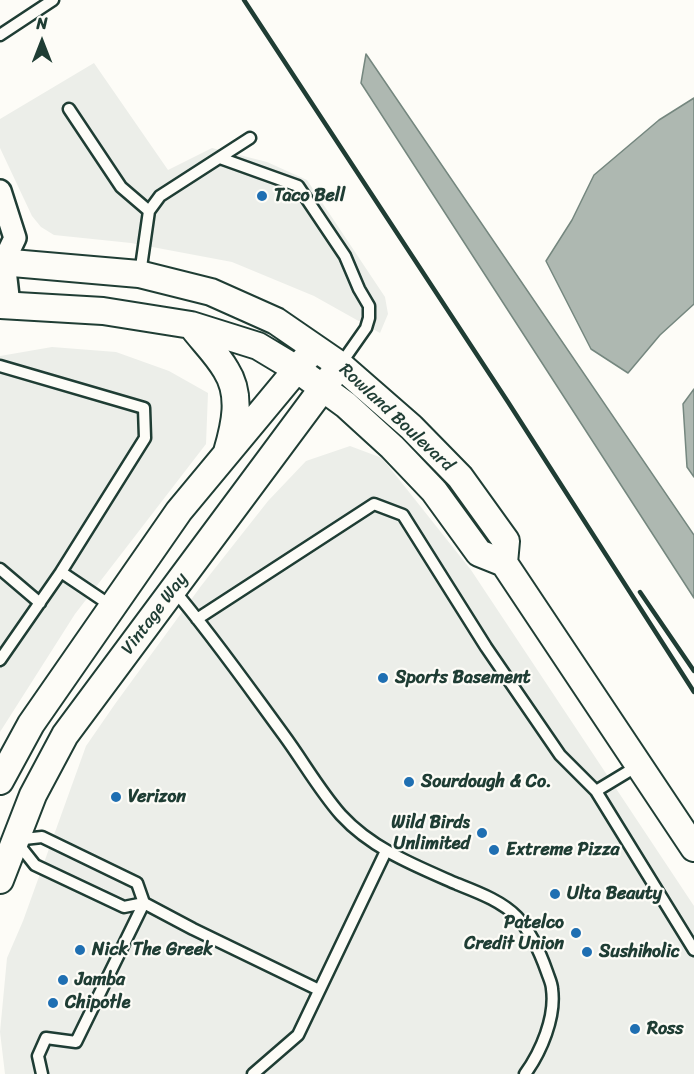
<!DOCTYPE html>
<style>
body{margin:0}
#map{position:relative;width:694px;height:1074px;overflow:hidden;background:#fdfcf7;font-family:Sriracha,sans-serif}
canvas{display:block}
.north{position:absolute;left:12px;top:12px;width:60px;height:60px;-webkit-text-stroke:4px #fdfcf7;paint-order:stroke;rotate:0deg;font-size:16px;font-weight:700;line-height:24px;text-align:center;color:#1f3d34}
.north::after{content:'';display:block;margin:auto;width:21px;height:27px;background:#1f3d34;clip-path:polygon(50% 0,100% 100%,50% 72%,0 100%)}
</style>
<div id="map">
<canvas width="694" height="1074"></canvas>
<div class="north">N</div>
</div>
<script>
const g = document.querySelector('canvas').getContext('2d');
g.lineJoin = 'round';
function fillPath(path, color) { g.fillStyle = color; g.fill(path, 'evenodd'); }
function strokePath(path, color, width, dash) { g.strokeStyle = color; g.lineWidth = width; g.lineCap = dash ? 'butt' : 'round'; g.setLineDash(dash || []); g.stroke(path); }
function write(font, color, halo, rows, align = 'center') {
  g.font = font + ' Sriracha,sans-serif'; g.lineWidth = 4.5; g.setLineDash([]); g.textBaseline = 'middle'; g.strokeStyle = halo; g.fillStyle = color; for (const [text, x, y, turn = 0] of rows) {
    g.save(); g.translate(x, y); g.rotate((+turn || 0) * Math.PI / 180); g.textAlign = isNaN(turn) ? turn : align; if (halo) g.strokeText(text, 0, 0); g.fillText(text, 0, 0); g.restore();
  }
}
fillPath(new Path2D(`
 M 94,63 L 168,170 L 212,148 L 267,162 L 307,180 L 385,297 L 388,314 L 380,333 L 314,296 L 232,262 L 131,243 L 54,235 L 41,227 L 32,216 L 0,148 L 0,119 Z
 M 52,347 L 116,352 L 169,371 L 208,393 L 206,444 L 75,614 L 0,732 L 0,356 Z
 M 350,446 L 382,458 L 471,570 L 694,906 L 694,1074 L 5,1074 L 0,1032 L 7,958 L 23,921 L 86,746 L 115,704 L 201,586 L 268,501 L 306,461 Z`), '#eceee9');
const water = new Path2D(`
 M 366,54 L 694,535 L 694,598 L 361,83 Z
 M 694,98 L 694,304 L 660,335 L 628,373 L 591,349 L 546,261 L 572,220 L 594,175 L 659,120 Z
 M 694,389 L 694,477 L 687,467 L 683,404 Z`);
fillPath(water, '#aeb8b1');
strokePath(water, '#75877f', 1.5);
const service = new Path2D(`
 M 0,35 L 53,0
 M 69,109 L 121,187 L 149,211
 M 220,158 L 298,186 L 345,256 L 359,289 L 369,306 L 369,318 L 366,328 L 340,365
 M 140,274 L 149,211 L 160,196 L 250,138
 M 0,366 L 144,408 L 145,438 L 61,572
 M 0,569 L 40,603
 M 173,589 C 212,635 247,685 283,734 C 303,761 319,790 341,815 C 372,849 416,866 457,884 C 477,892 502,901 517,917 C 531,932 540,952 547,972 C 549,978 552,984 552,989 C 556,1017 541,1052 525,1074
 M 197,619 L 374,504 L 403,515 L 486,647 L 560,755 L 596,791 L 639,765
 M 0,660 L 61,572 L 113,607
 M 596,791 L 694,950
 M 15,840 L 42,837 L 137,883 L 144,903 L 76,1042 L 46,1038 L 38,1056 L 42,1074
 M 16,841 L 35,865 L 124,907 L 144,903 L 193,929 L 319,990
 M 253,1074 L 298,1035 L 386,851`);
const minor = new Path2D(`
 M 0,191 L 15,238 L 4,261 L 9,305`);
const tertiary = new Path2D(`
 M 0,262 L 139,274 L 211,292 L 276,321 L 340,365 L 411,427 L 460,477 L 506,541 L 504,563
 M 0,305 L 103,311 L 191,325 L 258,346 L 298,370 L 346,405 L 392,447 L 434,491 L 479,553 L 504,563 L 694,848
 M 191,325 C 202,340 217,354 226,370 C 242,395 235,425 227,452
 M 0,781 L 31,724 L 179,511 L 307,357
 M 0,880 L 33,795 L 65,735 L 334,373`);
strokePath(service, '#1f3d34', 15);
strokePath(minor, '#1f3d34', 26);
strokePath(tertiary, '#1f3d34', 30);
strokePath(service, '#fdfcf7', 10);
strokePath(minor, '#fdfcf7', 21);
strokePath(tertiary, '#fdfcf7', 26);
strokePath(new Path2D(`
 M 244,0 L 508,402 L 694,692
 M 640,592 L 694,671`), '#1f3d34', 4.5);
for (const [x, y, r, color] of [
 [262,196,6,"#1f6fb2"],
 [383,678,6,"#1f6fb2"],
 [409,782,6,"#1f6fb2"],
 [116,797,6,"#1f6fb2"],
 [482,833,6,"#1f6fb2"],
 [494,850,6,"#1f6fb2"],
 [555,894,6,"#1f6fb2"],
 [576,933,6,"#1f6fb2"],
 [80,950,6,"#1f6fb2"],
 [587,952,6,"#1f6fb2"],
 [63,980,6,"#1f6fb2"],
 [53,1003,6,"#1f6fb2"],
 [635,1029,6,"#1f6fb2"]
]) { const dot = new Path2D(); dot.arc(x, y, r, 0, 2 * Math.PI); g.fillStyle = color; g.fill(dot); strokePath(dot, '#fdfcf7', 2); }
write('bold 18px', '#1f3d34', '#fdfcf7', [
 ["Taco Bell",274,196],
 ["Sports Basement",395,678],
 ["Sourdough & Co.",421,782],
 ["Verizon",128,797],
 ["Wild Birds",470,823,"right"],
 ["Unlimited",470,844,"right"],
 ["Extreme Pizza",506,850],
 ["Ulta Beauty",567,894],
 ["Patelco",564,923,"right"],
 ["Credit Union",564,944,"right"],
 ["Nick The Greek",92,950],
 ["Sushiholic",599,952],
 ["Jamba",75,980],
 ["Chipotle",65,1003],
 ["Ross",647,1029]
], 'left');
write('18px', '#1f3d34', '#fdfcf7', [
 ["Rowland Boulevard",396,418,43],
 ["Vintage Way",155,614,-53]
]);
</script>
